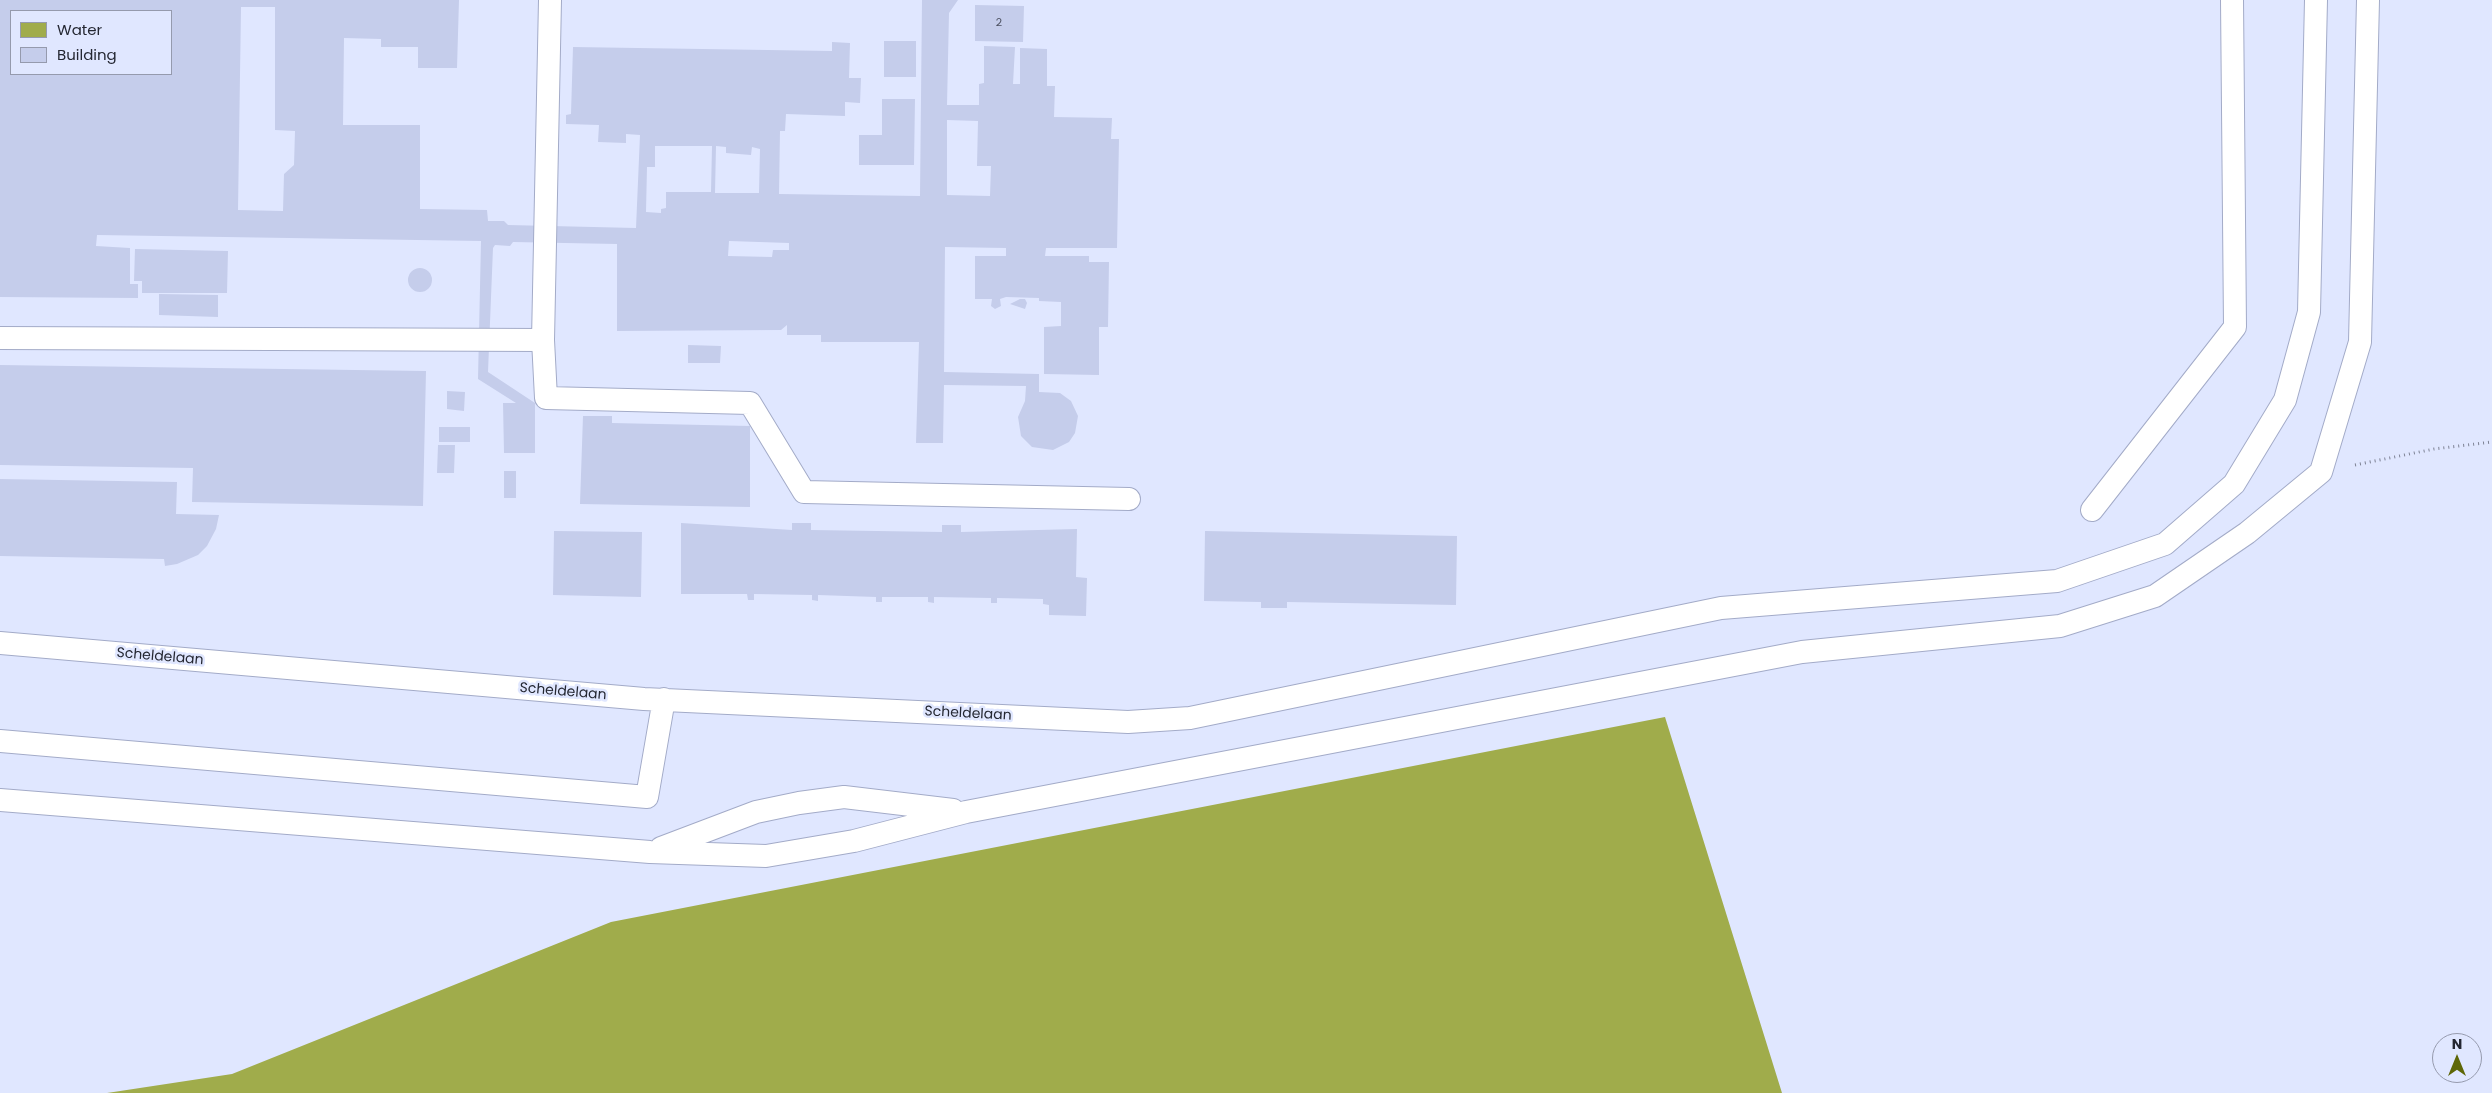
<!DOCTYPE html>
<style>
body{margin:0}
#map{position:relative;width:2492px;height:1093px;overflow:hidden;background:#e0e7ff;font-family:Poppins,sans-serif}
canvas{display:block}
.legend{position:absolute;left:10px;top:10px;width:162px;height:65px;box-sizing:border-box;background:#e0e7ff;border:1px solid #959aad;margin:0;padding:6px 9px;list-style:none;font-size:15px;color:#242732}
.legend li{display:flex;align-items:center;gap:10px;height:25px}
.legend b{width:25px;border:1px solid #959aad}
.north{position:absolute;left:2432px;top:1033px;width:50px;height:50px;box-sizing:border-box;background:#e0e7ff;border:1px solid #959aad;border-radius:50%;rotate:0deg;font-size:14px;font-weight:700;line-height:20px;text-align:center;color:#242732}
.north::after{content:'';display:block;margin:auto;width:18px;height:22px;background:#5e6708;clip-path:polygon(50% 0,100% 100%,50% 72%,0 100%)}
</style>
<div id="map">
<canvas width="2492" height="1093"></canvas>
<ul class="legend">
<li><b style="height:14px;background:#a0ac4b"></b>Water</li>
<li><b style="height:14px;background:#c5cdeb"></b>Building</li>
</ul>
<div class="north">N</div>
</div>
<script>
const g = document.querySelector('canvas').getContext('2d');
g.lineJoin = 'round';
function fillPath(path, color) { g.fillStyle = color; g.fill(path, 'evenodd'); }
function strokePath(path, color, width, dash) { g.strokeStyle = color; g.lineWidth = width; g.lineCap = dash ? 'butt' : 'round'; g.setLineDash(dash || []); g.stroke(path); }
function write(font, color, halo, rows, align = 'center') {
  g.font = font + ' Poppins,sans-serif'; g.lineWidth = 5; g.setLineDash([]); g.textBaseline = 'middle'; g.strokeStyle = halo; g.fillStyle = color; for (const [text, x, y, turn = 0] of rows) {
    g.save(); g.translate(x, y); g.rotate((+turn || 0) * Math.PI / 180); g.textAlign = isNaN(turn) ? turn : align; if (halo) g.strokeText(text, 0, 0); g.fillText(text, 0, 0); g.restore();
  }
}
fillPath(new Path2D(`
 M 1665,717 L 1782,1093 L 107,1093 L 232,1074 L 611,922 Z`), '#a0ac4b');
fillPath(new Path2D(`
 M 0,0 L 459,0 L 457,68 L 418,68 L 418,47 L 381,47 L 381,39 L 344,38 L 343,125 L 420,125 L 420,209 L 487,210 L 488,221 L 504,221 L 508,225 L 636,228 L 640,135 L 626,134 L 626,143 L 598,142 L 599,125 L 566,124 L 566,115 L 571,114 L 573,47 L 832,51 L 832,42 L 850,43 L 849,78 L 861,78 L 860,103 L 845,102 L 845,116 L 786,114 L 785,131 L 780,131 L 779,194 L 920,196 L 922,0 L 958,0 L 949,13 L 947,105 L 979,105 L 979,84 L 984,83 L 984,46 L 1015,47 L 1013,84 L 1020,84 L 1020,48 L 1047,49 L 1047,86 L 1055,86 L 1054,117 L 1112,118 L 1111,139 L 1119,139 L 1117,248 L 1046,248 L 1045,256 L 1089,256 L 1089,262 L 1109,262 L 1108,327 L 1099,327 L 1099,375 L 1044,374 L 1044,327 L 1061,326 L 1061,302 L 1039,301 L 1039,298 L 1006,297 L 1000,299 L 1001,306 L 995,309 L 991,306 L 992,299 L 975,299 L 975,256 L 1006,256 L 1006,248 L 945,247 L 944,372 L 1039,374 L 1039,392 L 1060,393 L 1071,401 L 1078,416 L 1075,433 L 1069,442 L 1053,450 L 1032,447 L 1021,436 L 1018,417 L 1025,401 L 1026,386 L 944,385 L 943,443 L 916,443 L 919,342 L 821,342 L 821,335 L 787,335 L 787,325 L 781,330 L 617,331 L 617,244 L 513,242 L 510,246 L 495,245 L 493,248 L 488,372 L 535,403 L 535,453 L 504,453 L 503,403 L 516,403 L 478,379 L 481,241 L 97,235 L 96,246 L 130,248 L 130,284 L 138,284 L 138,298 L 0,297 ZM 241,7 L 275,7 L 275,130 L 295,131 L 294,165 L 284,174 L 283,211 L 238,210 ZM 11,11 L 171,11 L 171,74 L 11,74 ZM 947,120 L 978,121 L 977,166 L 991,166 L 990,196 L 947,195 ZM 655,146 L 712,146 L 711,192 L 666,192 L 666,208 L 661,209 L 661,213 L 646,212 L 647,167 L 655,167 ZM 716,146 L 726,147 L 726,153 L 751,155 L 752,147 L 760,149 L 759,193 L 715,193 ZM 729,241 L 789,243 L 789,250 L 773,250 L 772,257 L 728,256 Z
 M 975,5 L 1024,6 L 1023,42 L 975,41 Z
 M 884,41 L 916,41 L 916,77 L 884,77 Z
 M 882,99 L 915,99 L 914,165 L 859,165 L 859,135 L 882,135 Z
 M 135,249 L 228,251 L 227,293 L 142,293 L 142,281 L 134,281 Z
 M408 280a12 12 0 1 1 24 0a12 12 0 1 1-24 0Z
 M 159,294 L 218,295 L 218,317 L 159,315 Z
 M 1020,299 L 1025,299 L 1027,303 L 1025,309 L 1010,304 Z
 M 688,345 L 721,346 L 720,363 L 688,363 Z
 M 0,365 L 426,371 L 423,506 L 192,502 L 193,468 L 0,465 Z
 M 447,391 L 465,392 L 464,411 L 447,409 Z
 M 583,416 L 612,416 L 612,423 L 750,426 L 750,507 L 580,504 Z
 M 439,427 L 470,427 L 470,442 L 439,442 Z
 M 438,445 L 455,445 L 454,473 L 437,473 Z
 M 504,471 L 516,471 L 516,498 L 504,498 Z
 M 0,479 L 177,482 L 176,514 L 219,515 L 216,529 L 207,546 L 198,555 L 177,564 L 165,566 L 164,559 L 0,556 Z
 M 681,523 L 792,530 L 792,523 L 811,523 L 811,530 L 942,532 L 942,525 L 961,525 L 961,532 L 1077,529 L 1076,577 L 1087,578 L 1086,616 L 1049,615 L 1049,605 L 1043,604 L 1043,599 L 997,598 L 997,603 L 991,603 L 991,598 L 934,597 L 934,603 L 928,602 L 928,597 L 882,597 L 882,602 L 876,602 L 876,597 L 818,595 L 818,601 L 812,600 L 812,595 L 754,594 L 754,600 L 748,600 L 747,594 L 681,594 Z
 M 554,531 L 642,532 L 641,597 L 553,595 Z
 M 1205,531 L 1457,536 L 1456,605 L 1287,602 L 1287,608 L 1261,608 L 1261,602 L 1204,601 Z`), '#c5cdeb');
const lane = new Path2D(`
 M 550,0 L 543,340 L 546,398 L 750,403 L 804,492 L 1129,499
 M 0,338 L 543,340
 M 2092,510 L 2235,327 L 2232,0
 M 0,643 L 644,699 L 1128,722 L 1190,718 L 1721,608 L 2057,581 L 2165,544 L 2234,484 L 2285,400 L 2309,312 L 2316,0
 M 0,741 L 647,797 L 664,699
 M 0,800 L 650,852 L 766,856 L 854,841 L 966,812 L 1802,652 L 2060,626 L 2155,596 L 2247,533 L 2321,472 L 2360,342 L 2368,0
 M 661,848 L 756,812 L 799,803 L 844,797 L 953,810`);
strokePath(lane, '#a3abc8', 24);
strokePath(new Path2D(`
 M 2355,465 L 2434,449 L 2492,442`), '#7e8395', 3, [1, 4]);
strokePath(lane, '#fff', 22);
write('11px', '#4c5060', null, [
 ["2",999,23]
]);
write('14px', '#242732', '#e0e7ff', [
 ["Scheldelaan",160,657,5],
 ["Scheldelaan",563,692,5],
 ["Scheldelaan",968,714,3]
]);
</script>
